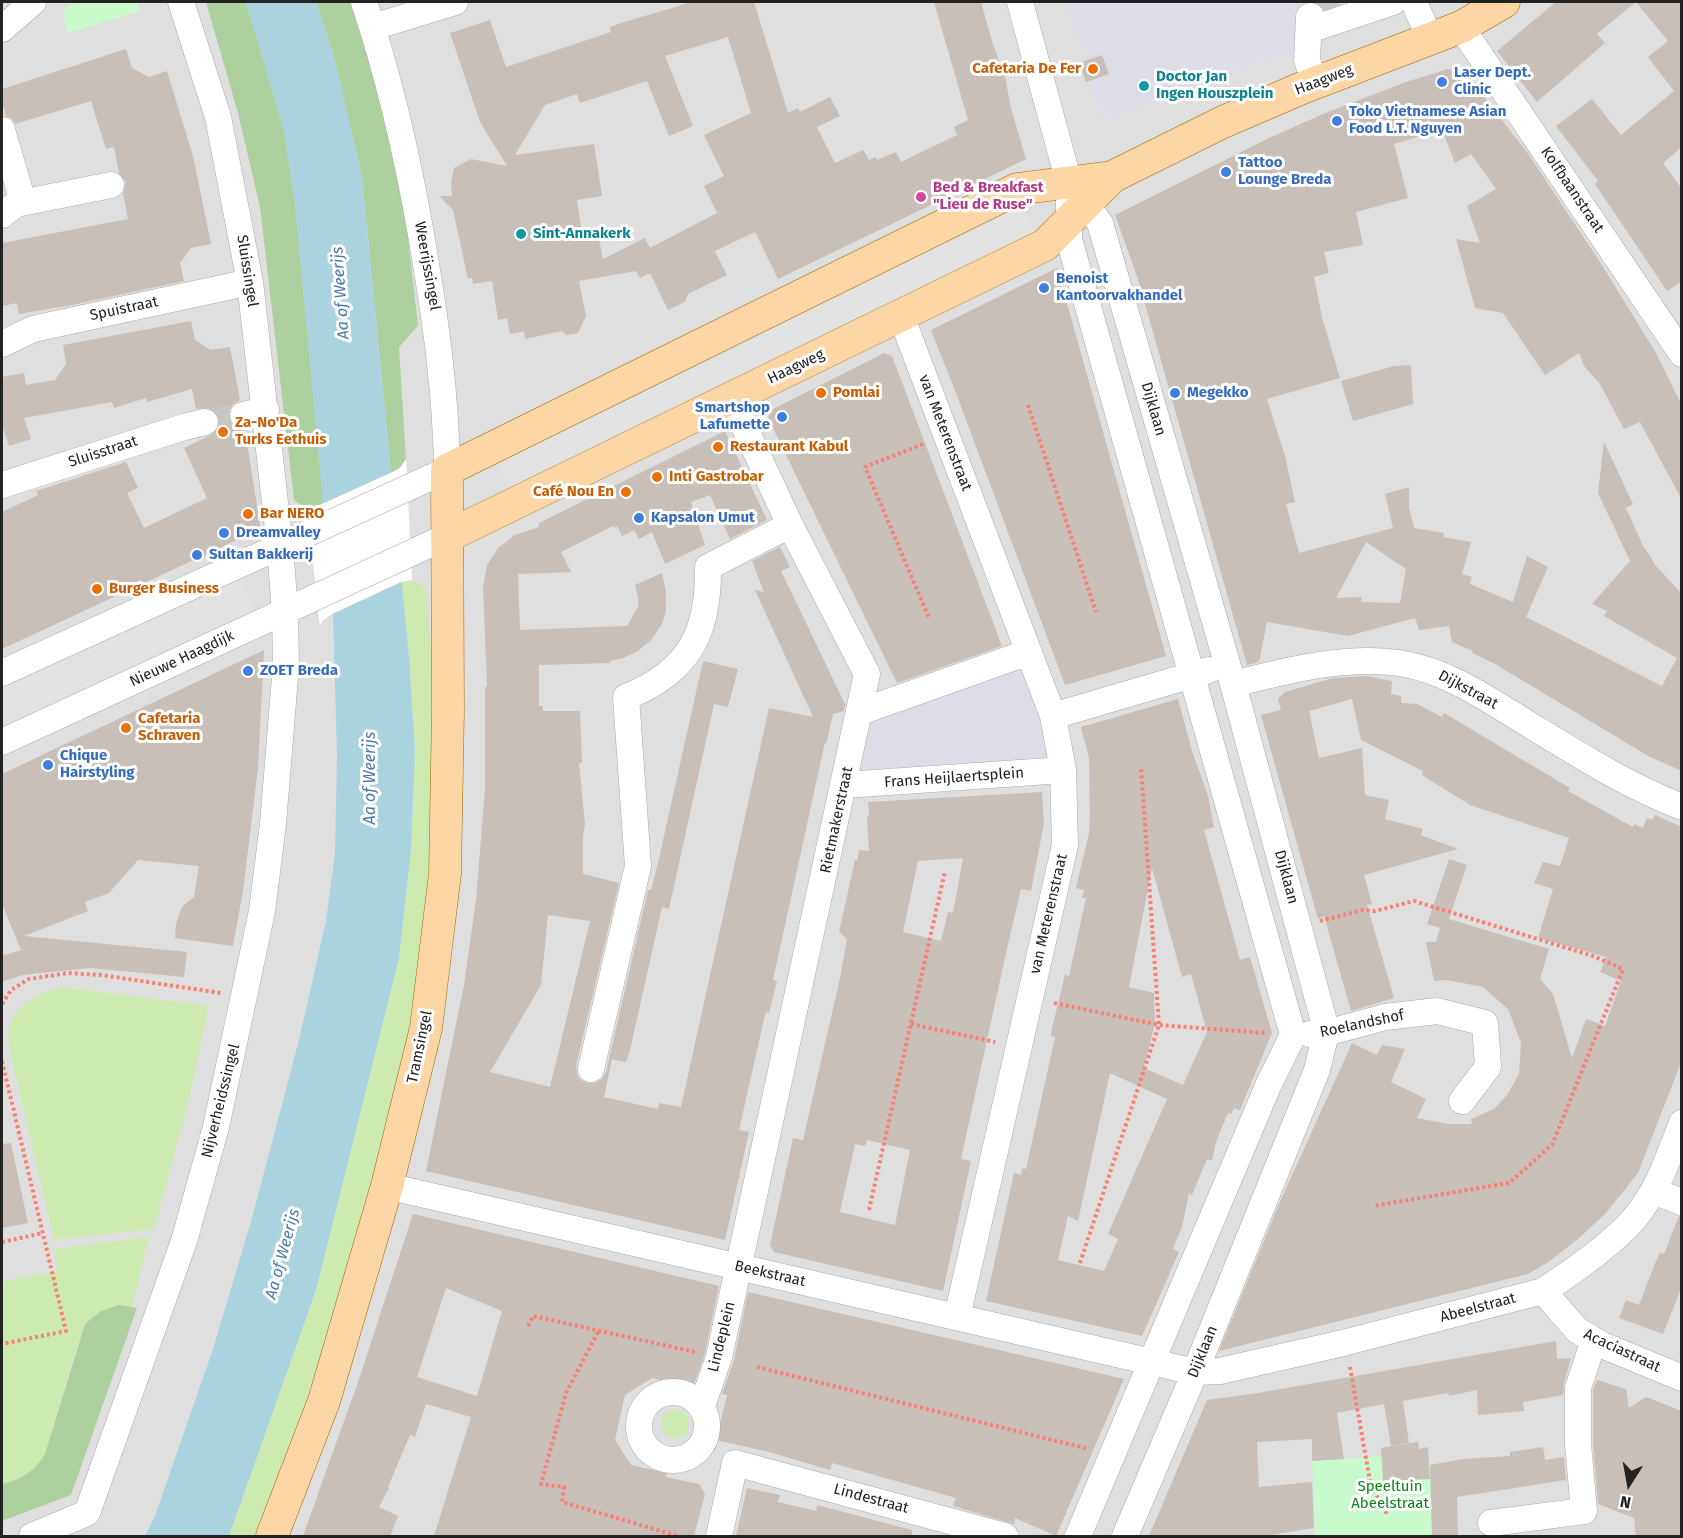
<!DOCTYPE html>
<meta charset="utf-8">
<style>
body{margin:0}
#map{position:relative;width:1683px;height:1538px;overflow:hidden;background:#f2efe9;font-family:"Fira Sans",sans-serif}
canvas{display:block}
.frame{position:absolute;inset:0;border:3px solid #222;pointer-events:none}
.north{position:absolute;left:1599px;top:1454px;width:60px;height:60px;-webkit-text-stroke:4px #fff;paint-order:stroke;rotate:191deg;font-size:16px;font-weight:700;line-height:24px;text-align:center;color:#222}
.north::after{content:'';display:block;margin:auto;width:21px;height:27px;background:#222;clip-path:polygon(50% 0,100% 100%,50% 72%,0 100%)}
</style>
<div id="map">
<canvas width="1683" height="1538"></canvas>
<div class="frame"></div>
<div class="north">N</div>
</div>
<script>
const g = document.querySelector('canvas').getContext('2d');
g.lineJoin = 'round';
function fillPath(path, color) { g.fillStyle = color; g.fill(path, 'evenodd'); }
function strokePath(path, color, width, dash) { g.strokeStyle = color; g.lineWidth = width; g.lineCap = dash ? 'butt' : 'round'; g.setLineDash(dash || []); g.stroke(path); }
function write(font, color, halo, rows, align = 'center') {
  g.font = font + ' "Fira Sans",sans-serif'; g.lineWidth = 6; g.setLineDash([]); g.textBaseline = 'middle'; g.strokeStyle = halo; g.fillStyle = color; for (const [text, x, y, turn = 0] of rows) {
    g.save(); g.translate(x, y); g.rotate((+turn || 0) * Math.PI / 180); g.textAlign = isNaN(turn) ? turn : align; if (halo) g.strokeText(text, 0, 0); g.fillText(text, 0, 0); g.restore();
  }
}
fillPath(new Path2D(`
 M 2,2 L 1681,2 L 1681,1536 L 2,1536 Z`), '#e0dfdf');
fillPath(new Path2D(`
 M 408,580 L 415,581 L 426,588 L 439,749 L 424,962 L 405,1050 L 345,1299 L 263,1536 L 229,1536 L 316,1290 L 399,958 L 411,850 L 415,751 L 409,657 L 401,582 Z
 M 64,987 L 209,1006 L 188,1104 L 154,1229 L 54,1240 L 8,1042 C 7,1007 34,994 64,987 Z
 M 149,1237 L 132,1307 L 119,1305 L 78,1342 L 45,1454 C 35,1471 21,1480 2,1484 L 2,1281 L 58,1271 L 54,1249 Z
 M661 1424a14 14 0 1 1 28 0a14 14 0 1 1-28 0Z`), '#cdebb0');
fillPath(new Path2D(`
 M 206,2 L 246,2 L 284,130 L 295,203 L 324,503 C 313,508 303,508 294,500 L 260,207 L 238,113 Z
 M 316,2 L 357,2 L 400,168 L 418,326 L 399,347 L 406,459 L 402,467 L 391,473 L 362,177 L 335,61 Z
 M 119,1305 L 137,1308 L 71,1495 L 2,1521 L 2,1484 C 21,1480 35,1471 45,1454 L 85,1324 L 101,1311 Z`), '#add19e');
fillPath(new Path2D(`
 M 75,2 L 137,2 L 140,11 L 67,33 L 63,11 Z
 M 1428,1453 L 1432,1479 L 1430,1481 L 1432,1536 L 1315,1536 L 1312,1461 Z`), '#c8facc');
fillPath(new Path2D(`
 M 1019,199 L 1039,240 L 514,499 L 494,457 Z
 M 239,576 L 257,617 L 2,734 L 2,684 Z`), '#e2e2e2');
fillPath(new Path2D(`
 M 1066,2 L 1312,2 L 1312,3 L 1299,8 L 1304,23 L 1291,51 L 1102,121 Z
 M 1029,652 L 1063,770 L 845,785 L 860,712 Z`), '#dddde8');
fillPath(new Path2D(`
 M 246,2 L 316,2 L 335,61 L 362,177 L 409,657 L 415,751 L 411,850 L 399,958 L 316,1290 L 229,1536 L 145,1536 L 155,1516 L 213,1349 L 252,1218 L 299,1040 L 326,921 L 335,854 L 337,756 L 333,614 L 295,203 L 284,130 Z`), '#aad3df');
fillPath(new Path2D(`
 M 406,459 L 412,580 L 401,582 L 330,615 L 322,621 L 320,626 L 307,507 L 320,505 L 399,469 Z`), '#fff');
fillPath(new Path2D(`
 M 692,2 L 754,2 L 788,113 L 798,108 L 800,112 L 830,97 L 840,116 L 817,127 L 835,163 L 863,150 L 869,160 L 876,157 L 877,160 L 896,152 L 901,162 L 957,135 L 954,127 L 968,120 L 934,2 L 981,2 L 993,45 L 1004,72 L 1011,108 L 1026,159 L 778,279 L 755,232 L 715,251 L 727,275 L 688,294 L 685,302 L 668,310 L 650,273 L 640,278 L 636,271 L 579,281 L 586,316 L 578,333 L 567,335 L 562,331 L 525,339 L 524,331 L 510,334 L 507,318 L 498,320 L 492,281 L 473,284 L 472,278 L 468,279 L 453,210 L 439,196 L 452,196 L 451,183 L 454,168 L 471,159 L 507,166 L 480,122 L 450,33 L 490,20 L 506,67 L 611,32 L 610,27 L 621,23 ZM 728,37 L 751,113 L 704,135 L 724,176 L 704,186 L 717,213 L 650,248 L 645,238 L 603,259 L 599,239 L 583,240 L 577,200 L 602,196 L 594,144 L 515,155 L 545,105 L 577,94 L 580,103 L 647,81 L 669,136 L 693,126 L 665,56 Z
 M 1556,2 L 1682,2 L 1682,147 L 1663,163 L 1682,189 L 1682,281 L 1667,291 L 1595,184 L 1598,181 L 1556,126 L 1592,99 L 1621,135 L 1674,91 L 1648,57 L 1668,41 L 1636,2 L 1597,34 L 1605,43 L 1537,102 L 1497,51 Z
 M 126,49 L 132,68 L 149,77 L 167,71 L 193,156 L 211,244 L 191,248 L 180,263 L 184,281 L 72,305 L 19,314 L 17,303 L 2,306 L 2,243 L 128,219 L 123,193 L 126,182 L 119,173 L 114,147 L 106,149 L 91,101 L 15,124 L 12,119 L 6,116 L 2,101 L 2,89 Z
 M 1102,55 L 1109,74 L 1086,82 L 1079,63 Z
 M 1448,69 L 1457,72 L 1485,98 L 1529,155 L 1600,262 L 1656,353 L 1682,406 L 1682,500 L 1640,422 L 1624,429 L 1600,384 L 1584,366 L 1579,353 L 1545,375 L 1503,313 L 1475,308 L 1456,239 L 1480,243 L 1467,206 L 1496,189 L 1471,154 L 1455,163 L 1441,127 L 1434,132 L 1394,144 L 1408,198 L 1356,212 L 1363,245 L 1324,252 L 1329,273 L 1314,277 L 1322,317 L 1340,378 L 1267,399 L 1285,456 L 1295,502 L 1286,504 L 1299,553 L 1393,528 L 1385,494 L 1409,487 L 1409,507 L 1414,528 L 1444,533 L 1443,537 L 1471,542 L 1462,574 L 1472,577 L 1470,584 L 1513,602 L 1527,556 L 1548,567 L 1526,617 L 1662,686 L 1677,658 L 1604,616 L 1607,611 L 1592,604 L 1630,561 L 1598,493 L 1604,442 L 1633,504 L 1626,508 L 1642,544 L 1656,566 L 1682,594 L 1682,771 L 1650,757 L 1495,664 L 1472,653 L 1473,651 L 1452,642 L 1449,626 L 1419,630 L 1415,618 L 1348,636 L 1267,622 L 1259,662 L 1247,665 L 1138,279 L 1115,215 L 1267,139 L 1323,114 L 1406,82 ZM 1366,542 L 1406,569 L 1400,603 L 1361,602 L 1362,597 L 1336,598 Z
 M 1057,268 L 1166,656 L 1065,685 L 956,393 L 931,330 Z
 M 191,321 L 195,340 L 211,350 L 230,347 L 240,400 L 233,404 L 229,410 L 228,418 L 232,425 L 239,429 L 245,430 L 260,525 L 256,531 L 2,649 L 2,512 L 38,495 L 36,491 L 126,462 L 138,488 L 127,493 L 144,528 L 207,498 L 184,448 L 215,433 L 219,427 L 220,419 L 216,412 L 210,408 L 196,409 L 192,389 L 147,402 L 146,398 L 114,408 L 112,402 L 24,418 L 31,439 L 9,446 L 2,425 L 2,377 L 24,373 L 26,385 L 55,380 L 66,364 L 63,345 Z
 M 884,353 L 892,356 L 1002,646 L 897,683 L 768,418 L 771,410 Z
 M 1411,365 L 1413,404 L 1353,421 L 1341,381 L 1394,366 Z
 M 725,431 L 767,520 L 730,539 L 710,495 L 691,502 L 705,545 L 665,564 L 652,532 L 639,539 L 634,530 L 622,536 L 617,526 L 614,528 L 613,526 L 561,552 L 571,572 L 518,574 L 520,630 L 627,626 L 638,607 L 638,598 L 635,585 L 662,573 L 666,593 L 666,611 L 662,624 L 651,640 L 638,651 L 623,658 L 610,661 L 610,663 L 539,665 L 539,706 L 543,706 L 543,711 L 580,711 L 582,763 L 579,763 L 585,824 L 583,836 L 583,874 L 619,883 L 576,1066 L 577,1074 L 581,1080 L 587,1083 L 596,1083 L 602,1079 L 606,1072 L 648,890 L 651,890 L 658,863 L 703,661 L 738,669 L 728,707 L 714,704 L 669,909 L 662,907 L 630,1050 L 626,1062 L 612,1059 L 604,1097 L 658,1109 L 659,1103 L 681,1107 L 769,708 L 813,717 L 755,590 L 764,592 L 752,561 L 780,547 L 790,567 L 781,571 L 845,704 L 844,711 L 833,714 L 826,745 L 825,742 L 773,980 L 777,981 L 769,1013 L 766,1012 L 764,1019 L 739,1130 L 749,1132 L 725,1240 L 426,1171 L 464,985 L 476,900 L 485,789 L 485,687 L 487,687 L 483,587 L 487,565 L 498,548 L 515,535 L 539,527 L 539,523 ZM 548,915 L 590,921 L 550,1087 L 490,1072 L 541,985 Z
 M 264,650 L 258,768 L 243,891 L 233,946 L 175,938 L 176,924 L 182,907 L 194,897 L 199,866 L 138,860 L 109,893 L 85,902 L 88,911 L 24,936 L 187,952 L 184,977 L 90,968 L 23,975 L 2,982 L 2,956 L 21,950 L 2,904 L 2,774 Z
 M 1367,676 L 1392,681 L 1391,694 L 1401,696 L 1401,703 L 1417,704 L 1442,717 L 1444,713 L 1570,788 L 1568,791 L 1633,827 L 1634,824 L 1643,828 L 1647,818 L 1652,820 L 1655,815 L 1682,827 L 1682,1060 L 1638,1173 L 1606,1213 L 1578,1239 L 1547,1263 L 1528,1274 L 1219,1351 L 1279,1204 L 1352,1043 L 1377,1055 L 1382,1045 L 1405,1049 L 1391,1082 L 1426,1099 L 1417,1118 L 1448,1124 L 1472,1124 L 1471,1119 L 1494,1109 L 1507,1095 L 1519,1074 L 1521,1043 L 1508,1009 L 1483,987 L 1447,980 L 1434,981 L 1426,942 L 1436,942 L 1440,928 L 1427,924 L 1449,859 L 1467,865 L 1449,919 L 1549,949 L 1540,979 L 1553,994 L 1572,1058 L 1586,1019 L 1605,1026 L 1621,981 L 1600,972 L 1606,957 L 1538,938 L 1553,889 L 1534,883 L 1543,862 L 1560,866 L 1569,838 L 1470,805 L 1422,775 L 1423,771 L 1361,740 L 1352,699 L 1309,711 L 1319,758 L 1362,748 L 1365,795 L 1389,800 L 1385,819 L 1423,829 L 1421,835 L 1458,849 L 1364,875 L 1372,904 L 1367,905 L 1394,998 L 1351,1011 L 1324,916 L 1318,919 L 1261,715 L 1281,710 L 1278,699 L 1285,692 L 1333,678 Z
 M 1178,699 L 1192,751 L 1208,796 L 1214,827 L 1204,830 L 1240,960 L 1250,957 L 1272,1033 L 1240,1110 L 1234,1108 L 1231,1114 L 1228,1113 L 1216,1142 L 1212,1161 L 1207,1159 L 1192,1195 L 1189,1193 L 1182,1227 L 1173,1249 L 1179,1252 L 1142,1336 L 986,1301 L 1014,1173 L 1021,1175 L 1022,1168 L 1026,1169 L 1055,1037 L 1051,1036 L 1052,1028 L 1065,975 L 1069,976 L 1086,898 L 1082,898 L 1084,890 L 1076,888 L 1089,833 L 1090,815 L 1089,758 L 1081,727 ZM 1152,868 L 1182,977 L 1191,974 L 1207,1032 L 1183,1085 L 1144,1068 L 1155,1023 L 1154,993 L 1129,987 ZM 1110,1073 L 1167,1099 L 1108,1234 L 1118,1239 L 1104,1271 L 1058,1260 L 1068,1216 L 1078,1221 Z
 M 1042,792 L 1044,823 L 1031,891 L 1021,889 L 1008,944 L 961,1159 L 971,1161 L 943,1291 L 774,1252 L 770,1245 L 793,1138 L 803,1140 L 840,978 L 847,939 L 839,932 L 855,860 L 857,861 L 859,850 L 869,851 L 867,818 L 869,815 L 868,802 ZM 963,858 L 953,913 L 948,912 L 941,941 L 903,932 L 918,861 ZM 867,1140 L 910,1150 L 895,1225 L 840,1212 L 855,1144 L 865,1146 Z
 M 11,1143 L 28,1223 L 2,1228 L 2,1144 Z
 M 413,1214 L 719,1286 L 705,1353 L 693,1387 L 652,1378 L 625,1395 L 615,1440 L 631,1465 L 667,1473 L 666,1477 L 699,1484 L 705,1494 L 694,1536 L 434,1536 L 471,1417 L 426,1404 L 415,1437 L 410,1435 L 388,1487 L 389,1488 L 379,1507 L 398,1516 L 390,1536 L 303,1536 L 358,1382 ZM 446,1288 L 502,1311 L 477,1396 L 417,1377 Z
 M 1679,1216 L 1682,1217 L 1682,1286 L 1663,1334 L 1619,1318 L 1626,1300 L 1639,1305 L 1656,1261 L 1660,1253 L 1664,1254 Z
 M 748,1292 L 1124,1379 L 1056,1536 L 1015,1518 L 1014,1524 L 953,1506 L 956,1498 L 832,1463 L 830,1470 L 769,1452 L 716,1440 L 727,1395 L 722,1394 L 734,1360 Z
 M 1556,1341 L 1557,1359 L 1571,1358 L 1564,1383 L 1563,1395 L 1523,1402 L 1524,1411 L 1478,1415 L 1477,1390 L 1449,1396 L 1448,1393 L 1403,1401 L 1409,1443 L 1391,1446 L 1384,1404 L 1337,1413 L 1344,1459 L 1312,1461 L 1312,1439 L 1257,1442 L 1259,1487 L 1312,1482 L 1314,1528 L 1264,1536 L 1149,1536 L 1207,1400 L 1258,1393 Z
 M 1597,1380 L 1626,1389 L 1629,1408 L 1646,1397 L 1682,1411 L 1682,1536 L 1636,1536 L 1634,1518 L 1598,1504 L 1593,1443 L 1593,1390 Z
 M 1418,1442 L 1419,1449 L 1428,1447 L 1430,1479 L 1383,1481 L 1381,1448 Z
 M 1543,1447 L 1545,1460 L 1564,1457 L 1566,1480 L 1457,1497 L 1458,1536 L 1432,1536 L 1430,1465 L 1463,1459 L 1510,1456 L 1510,1452 Z
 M 747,1488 L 780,1495 L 778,1502 L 816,1511 L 817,1505 L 912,1530 L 912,1536 L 736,1536 Z`), '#c7bfb8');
strokePath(new Path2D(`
 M 1315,11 L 1342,2
 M 205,422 L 243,415`), '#c8c6c1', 26, [26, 13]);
const minor = new Path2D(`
 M 1020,2 L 1069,183 L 1069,239 L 1293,1035 L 1268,1086 L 1078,1536
 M 1414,2 L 1430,39
 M 1311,16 L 1309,17 L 1307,60 L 1315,83
 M 373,27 L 455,2
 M 1461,27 L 1682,354
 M 2,29 L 33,2
 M 1309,30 L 1393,2
 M 2,130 L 23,202
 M 1075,190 L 1100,223 L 1233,684 L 1323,1018 L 1326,1033 L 1317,1070 L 1195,1372 L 1125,1536
 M 2,215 L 16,204 L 111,185
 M 901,316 L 1053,716 L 1063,770 L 1065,845 L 957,1317
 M 2,344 L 33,329 L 250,282
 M 243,415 L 266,410
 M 2,485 L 184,427 L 205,422
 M 2,673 L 447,470 C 446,392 435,316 422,240 C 408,159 390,79 364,2
 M 1233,684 C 1286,671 1343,655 1399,663 C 1447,670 1489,700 1530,725 C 1579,755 1628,786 1682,807
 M 860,712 L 1029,652
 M 1053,716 L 1209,670
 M 2,742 L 448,536
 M 845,785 L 1063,770
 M 1310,1034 L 1326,1033 L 1385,1017 L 1437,1011 L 1485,1023 L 1488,1067 L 1462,1101
 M 591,1069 L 638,866 L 626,697 C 689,672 709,633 708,567 L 790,525
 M 387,1186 L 1195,1372 L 1220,1371 L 1343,1343 L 1543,1291 C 1574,1271 1610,1246 1634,1219 C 1658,1191 1669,1156 1682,1123
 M 1653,1191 L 1682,1202
 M 1543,1291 L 1577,1330 L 1602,1345 L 1682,1378
 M639 1426a34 34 0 1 1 68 0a34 34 0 1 1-68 0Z
 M 702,1406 L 719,1357 L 867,674 L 790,525 L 731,398
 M 1491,1523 L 1584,1511 L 1578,1444 L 1578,1388 L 1594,1340
 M 32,1536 L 87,1513 L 184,1241 L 216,1127 L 262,911 L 273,824 L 286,665 L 285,612 L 280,547 L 250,282 L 218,117 L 181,2
 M 719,1536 L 735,1463 L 1005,1536`);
const major = new Path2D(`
 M 448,536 L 1045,245 L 1112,177
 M 272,1536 L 324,1401 L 387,1186 L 426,1028 L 445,874 L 448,711 L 447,470 L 1017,189 L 1112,177 L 1223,122 L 1302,88 L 1461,27 L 1504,2`);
strokePath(minor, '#a9a9a9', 27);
strokePath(major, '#a06b00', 33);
strokePath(new Path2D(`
 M 1028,405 L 1096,612
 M 923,444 L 865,467 L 929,618
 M 1320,921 L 1363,910 L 1375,911 L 1414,901 L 1593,956 L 1623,969 L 1552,1145 L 1509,1183 L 1373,1206
 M 1054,1003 L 1159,1025 L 1266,1033
 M 2,1004 L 11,990 L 29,979 L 68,973 L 101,975 L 221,993
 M 911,1024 L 995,1042
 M 2,1061 L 66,1331 L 2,1344
 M 869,1210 L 945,871
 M 2,1242 L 43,1233
 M 1080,1263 L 1159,1025 L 1141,767
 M 528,1326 L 533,1316 L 695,1352
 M 598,1332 L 566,1393 L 541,1484 L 564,1487 L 562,1502 L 678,1536
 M 757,1367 L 1089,1449
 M 1350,1367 L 1371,1487 L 1387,1514
 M 703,1443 L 715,1449`), '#fa8072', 4, [3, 3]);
strokePath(minor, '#fff', 26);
strokePath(major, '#fcd6a4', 32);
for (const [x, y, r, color] of [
 [1093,69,6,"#e8710a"],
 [1442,82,6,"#3f7fe0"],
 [1144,86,6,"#0f9aa8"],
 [1337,121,6,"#3f7fe0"],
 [1226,172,6,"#3f7fe0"],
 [921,197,6,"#d1479c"],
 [521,234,6,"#0f9aa8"],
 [1044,288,6,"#3f7fe0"],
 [821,393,6,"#e8710a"],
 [1175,393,6,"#3f7fe0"],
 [782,417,6,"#3f7fe0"],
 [223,432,6,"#e8710a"],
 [718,447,6,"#e8710a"],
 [657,477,6,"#e8710a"],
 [626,492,6,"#e8710a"],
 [248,514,6,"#e8710a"],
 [639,518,6,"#3f7fe0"],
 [224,533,6,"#3f7fe0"],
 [197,555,6,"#3f7fe0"],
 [97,589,6,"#e8710a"],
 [248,671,6,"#3f7fe0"],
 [126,728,6,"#e8710a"],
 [48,765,6,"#3f7fe0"]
]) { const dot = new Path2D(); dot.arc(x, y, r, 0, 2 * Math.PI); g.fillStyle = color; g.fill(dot); strokePath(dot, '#fff', 2); }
write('bold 15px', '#c56008', '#fff', [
 ["Cafetaria De Fer",1081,69,"right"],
 ["Pomlai",833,393],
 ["Za-No'Da",235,423],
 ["Turks Eethuis",235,440],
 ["Restaurant Kabul",730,447],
 ["Inti Gastrobar",669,477],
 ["Café Nou En",614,492,"right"],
 ["Bar NERO",260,514],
 ["Burger Business",109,589],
 ["Cafetaria",138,719],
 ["Schraven",138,736]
], 'left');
write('bold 15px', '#366cbe', '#fff', [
 ["Laser Dept.",1454,73],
 ["Clinic",1454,90],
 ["Toko Vietnamese Asian",1349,112],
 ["Food L.T. Nguyen",1349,129],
 ["Tattoo",1238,163],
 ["Lounge Breda",1238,180],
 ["Benoist",1056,279],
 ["Kantoorvakhandel",1056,296],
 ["Megekko",1187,393],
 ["Smartshop",770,408,"right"],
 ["Lafumette",770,425,"right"],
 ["Kapsalon Umut",651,518],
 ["Dreamvalley",236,533],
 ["Sultan Bakkerij",209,555],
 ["ZOET Breda",260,671],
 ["Chique",60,756],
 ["Hairstyling",60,773]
], 'left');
write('bold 15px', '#0d838f', '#fff', [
 ["Doctor Jan",1156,77],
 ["Ingen Houszplein",1156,94],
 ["Sint-Annakerk",533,234]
], 'left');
write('15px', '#222', '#fff', [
 ["Haagweg",1324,80,-21],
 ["Kolfbaanstraat",1572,190,56],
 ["Weerijssingel",427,266,80],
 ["Sluissingel",247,271,81],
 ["Spuistraat",124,309,-12],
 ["Haagweg",796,367,-26],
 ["Dijklaan",1153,409,74],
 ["van Meterenstraat",945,433,69],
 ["Sluisstraat",103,452,-18],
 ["Nieuwe Haagdijk",182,659,-25],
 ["Dijkstraat",1468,690,28],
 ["Frans Heijlaertsplein",954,778,-4],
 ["Rietmakerstraat",837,820,-78],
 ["Dijklaan",1286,877,75],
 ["van Meterenstraat",1049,914,-77],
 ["Roelandshof",1362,1024,-12],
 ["Tramsingel",420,1047,-78],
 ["Nijverheidssingel",221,1101,-76],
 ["Beekstraat",770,1274,13],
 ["Abeelstraat",1478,1308,-15],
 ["Lindeplein",722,1337,-76],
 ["Acaciastraat",1622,1351,25],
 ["Dijklaan",1203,1352,-68],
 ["Lindestraat",871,1499,15]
]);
write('bold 15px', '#b23c85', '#fff', [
 ["Bed & Breakfast",933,188],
 ["\"Lieu de Ruse\"",933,205]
], 'left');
write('15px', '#0c8416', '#fff', [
 ["Speeltuin",1390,1487],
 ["Abeelstraat",1390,1504]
]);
write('italic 16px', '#4a7aab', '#fff', [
 ["Aa of Weerijs",341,293,-94],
 ["Aa of Weerijs",371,778,-90],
 ["Aa of Weerijs",283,1254,-75]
]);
</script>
